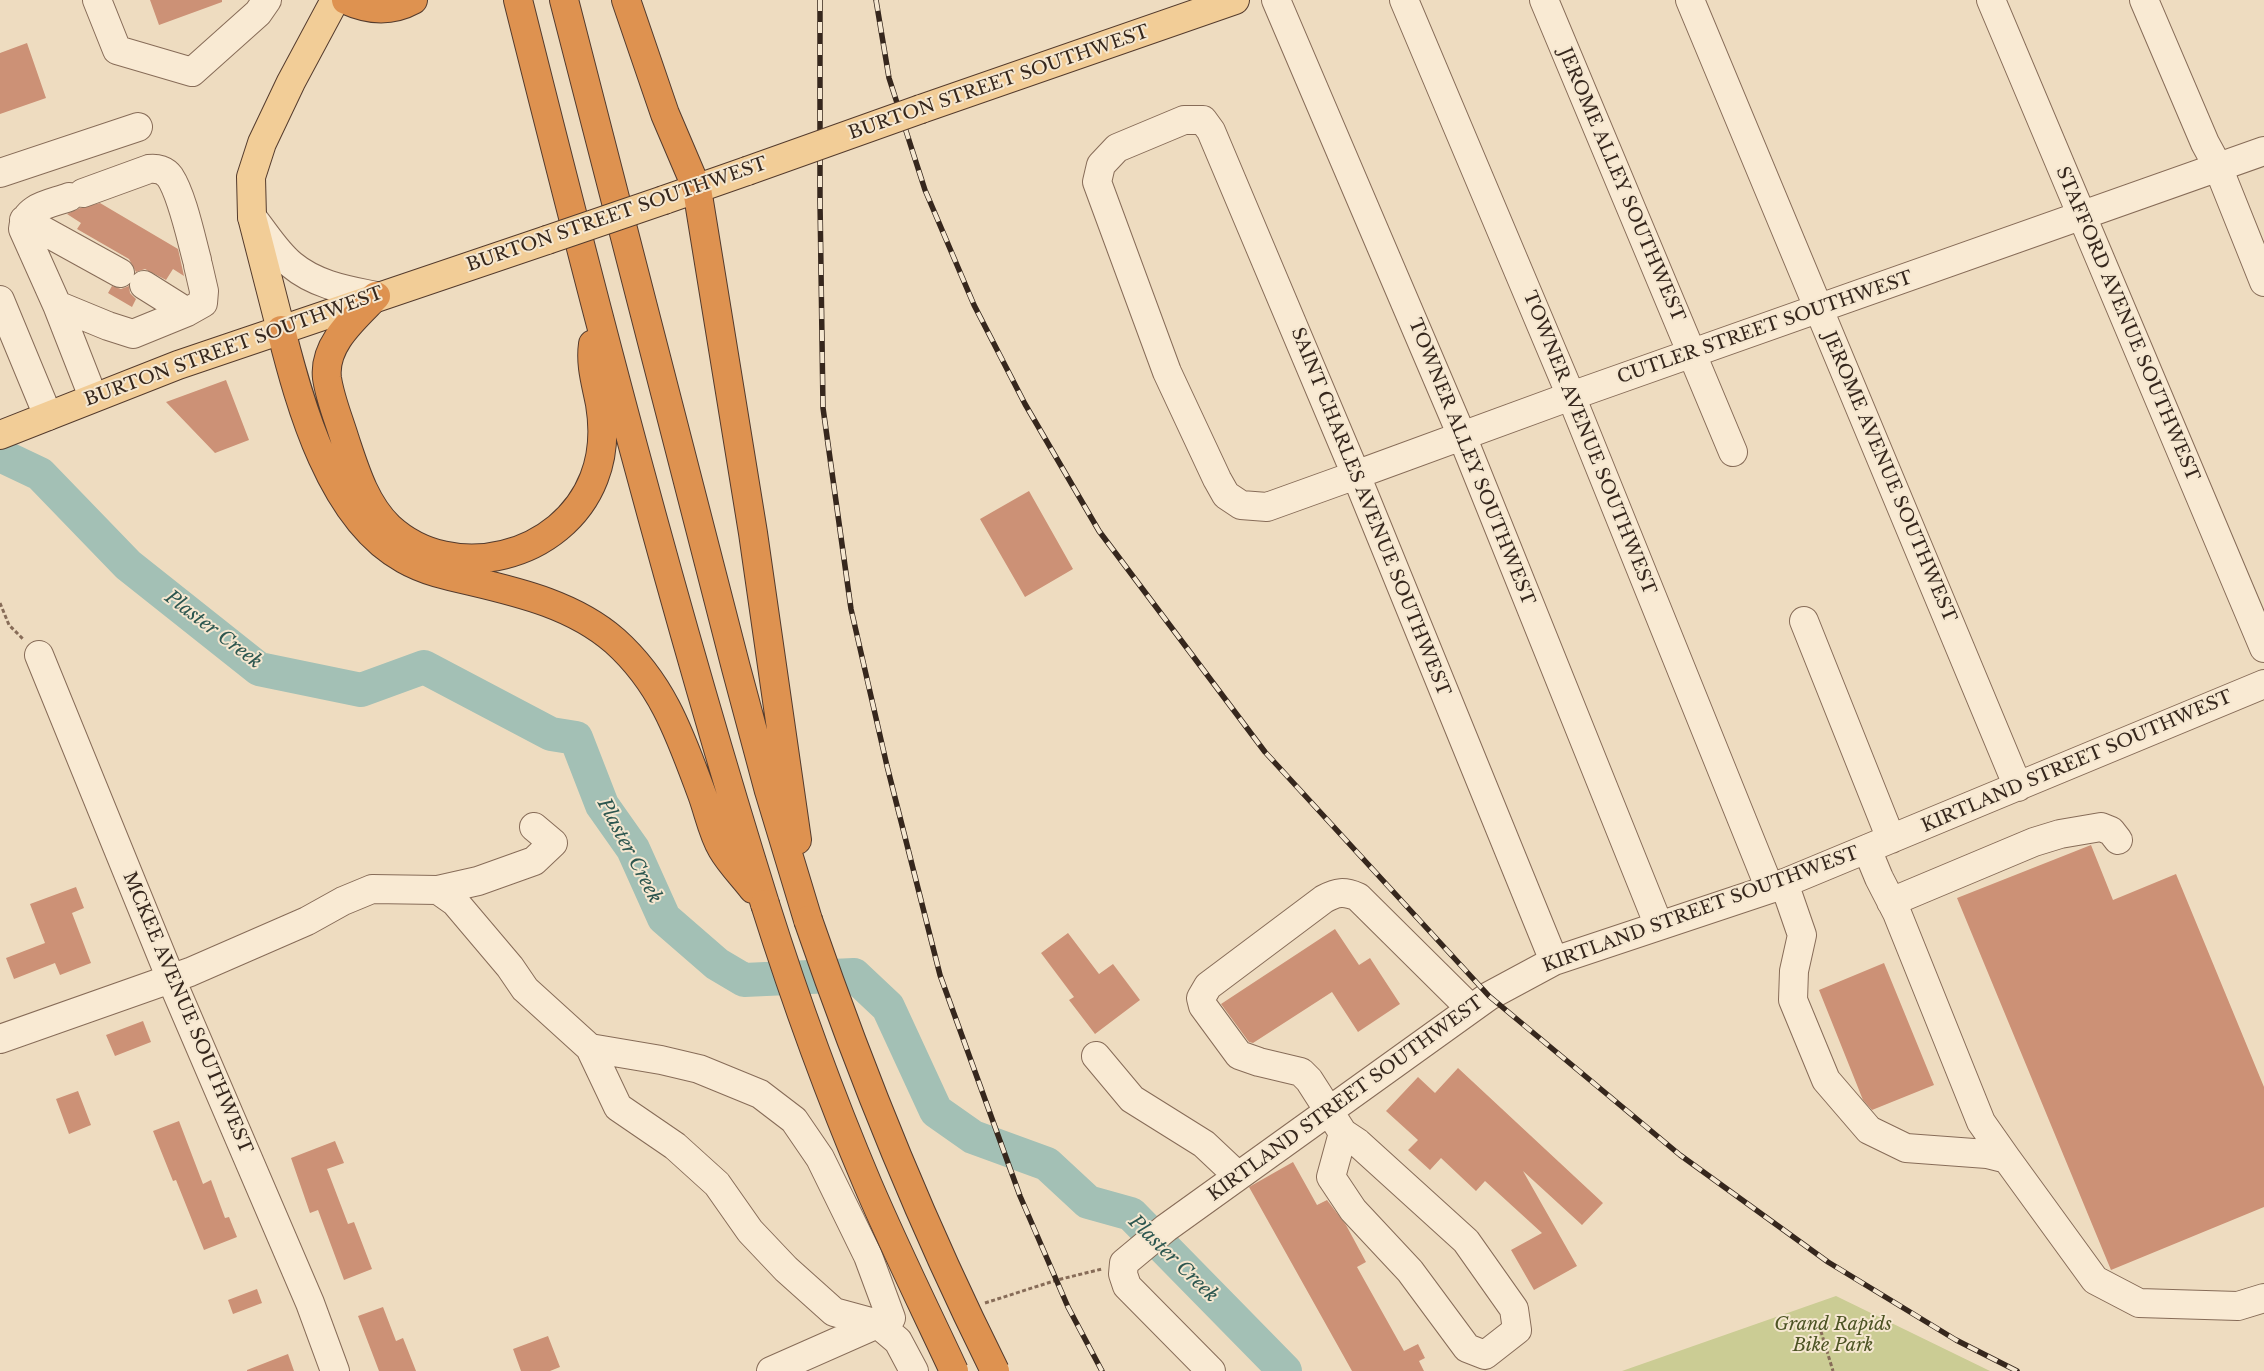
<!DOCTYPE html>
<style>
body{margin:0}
canvas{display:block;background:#eedcc0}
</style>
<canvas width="2264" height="1371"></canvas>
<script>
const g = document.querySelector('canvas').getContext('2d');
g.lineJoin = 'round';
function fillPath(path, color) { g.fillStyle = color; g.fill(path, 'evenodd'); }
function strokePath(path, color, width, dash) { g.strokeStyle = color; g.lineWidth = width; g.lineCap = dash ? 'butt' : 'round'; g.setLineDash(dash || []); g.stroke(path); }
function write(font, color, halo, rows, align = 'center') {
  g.font = font + ' "Libre Baskerville",serif'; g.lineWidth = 4; g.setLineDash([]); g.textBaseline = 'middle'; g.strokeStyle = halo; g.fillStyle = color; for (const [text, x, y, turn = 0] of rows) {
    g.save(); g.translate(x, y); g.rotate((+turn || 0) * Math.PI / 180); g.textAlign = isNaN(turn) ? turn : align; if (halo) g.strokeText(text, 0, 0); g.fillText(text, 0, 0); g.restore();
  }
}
fillPath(new Path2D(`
 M 1836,1296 L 1990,1371 L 1622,1371 Z`), '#cbcc94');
strokePath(new Path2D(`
 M 0,455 L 40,474 L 128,565 L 259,669 L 361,690 L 424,667 L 551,734 L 576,738 L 602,805 L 633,849 L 664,918 L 717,964 L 744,980 L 854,975 L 888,1007 L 936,1111 L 973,1137 L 1047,1164 L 1088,1202 L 1131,1214 L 1285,1371`), '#a3c0b5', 34);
fillPath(new Path2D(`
 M 150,0 L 222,0 L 222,2 L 159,25 Z
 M 27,43 L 46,98 L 0,114 L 0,53 Z
 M 100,203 L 178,249 L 184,276 L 173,269 L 166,280 L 145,269 L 136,272 L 129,259 L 77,229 L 81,223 L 67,214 L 80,208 Z
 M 112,286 L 121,289 L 129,286 L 130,293 L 136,299 L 132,307 L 108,293 Z
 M 226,380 L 249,440 L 215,453 L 166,402 Z
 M 1029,491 L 1073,569 L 1025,597 L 980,519 Z
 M 2091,845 L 2113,900 L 2176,874 L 2264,1087 L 2264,1207 L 2111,1270 L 1957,898 Z
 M 76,887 L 84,908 L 72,913 L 91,963 L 60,975 L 55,963 L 14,979 L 6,958 L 45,943 L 30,904 Z
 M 1335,929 L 1359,965 L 1370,958 L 1400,1004 L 1358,1032 L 1332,992 L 1253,1043 L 1249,1042 L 1221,1004 Z
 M 1068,933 L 1099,974 L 1113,964 L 1140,1000 L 1095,1034 L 1069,1000 L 1074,997 L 1041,953 Z
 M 1884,963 L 1934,1085 L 1872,1110 L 1863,1100 L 1819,990 Z
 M 143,1021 L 151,1042 L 115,1056 L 106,1035 Z
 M 1458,1068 L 1603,1203 L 1582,1225 L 1523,1171 L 1577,1266 L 1534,1290 L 1511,1250 L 1542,1233 L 1485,1181 L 1476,1191 L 1441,1158 L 1430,1170 L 1408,1150 L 1418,1140 L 1386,1111 L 1418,1077 L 1435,1093 Z
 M 78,1091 L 91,1125 L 69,1134 L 56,1099 Z
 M 179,1121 L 203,1184 L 211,1180 L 225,1218 L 229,1217 L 237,1237 L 204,1250 L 176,1180 L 173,1181 L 153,1131 Z
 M 335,1141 L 344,1163 L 327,1169 L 348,1224 L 354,1222 L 372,1269 L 344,1280 L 318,1210 L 310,1213 L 291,1158 Z
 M 1293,1162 L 1317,1205 L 1327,1200 L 1346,1225 L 1366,1262 L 1357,1267 L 1404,1351 L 1418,1344 L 1425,1358 L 1419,1361 L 1424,1371 L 1352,1371 L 1249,1187 Z
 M 257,1289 L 262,1303 L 233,1314 L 228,1300 Z
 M 383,1307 L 396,1341 L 403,1338 L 416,1371 L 379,1371 L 358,1316 Z
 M 548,1336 L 560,1367 L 550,1371 L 521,1371 L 513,1349 Z
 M 288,1354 L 294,1371 L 247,1371 L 247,1370 Z`), '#cc9176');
const minor = new Path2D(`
 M 97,0 L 117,50 L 192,72 L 258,13 L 267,0
 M 1276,0 L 1462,436 L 1659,926
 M 1404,0 L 1571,396 L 1770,889
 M 1544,0 L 1733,452
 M 1690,0 L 2018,787
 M 1991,0 L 2264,648
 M 2144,0 L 2205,143 L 2218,167 L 2264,282
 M 0,173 L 138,127
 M 83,193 L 149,169 C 157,168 165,170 170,177 C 182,195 191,238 197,260
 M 69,197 C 51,204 25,206 23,229 L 57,305 L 108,326 L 133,334 L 187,312 L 203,303 L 204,291 L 198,265
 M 252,217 C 265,233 276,252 292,265 C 316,285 347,290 376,296
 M 24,220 L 120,273
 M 144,285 L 187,312
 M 0,300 L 48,416
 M 57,305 L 93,397
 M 1804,621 L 1891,839
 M 39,655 L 171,979 L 310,1303 L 335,1371
 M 1867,849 L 1879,878 L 1897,913 L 1981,1122 L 2007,1159
 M 1784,883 L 1802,935 L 1794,971 L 1793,1000 L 1826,1080 L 1869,1130 L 1906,1148 L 1987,1154 L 2007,1159 L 2095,1280 L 2139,1303 L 2238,1306 L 2264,1298
 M 438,890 L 455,902 L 510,967 L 525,989 L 590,1048 L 661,1060 L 699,1069 L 760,1094 L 794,1120 L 820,1158 L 868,1256 L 891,1318 L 771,1371
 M 1891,902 L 2034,842 L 2060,834 L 2101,827 L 2111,831 L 2118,840
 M 1554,961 L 1356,475 L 1211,131 L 1203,120 L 1184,120 L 1117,148 L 1101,165 L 1097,182 L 1167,372 L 1217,479 L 1226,495 L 1241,505 L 1267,507 L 1356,475 L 1369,470 L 1571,396 L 2264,151
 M 0,1039 L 190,972 L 307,921 L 343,901 L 372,889 L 438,890 L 478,881 L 534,861 L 553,843 L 534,827
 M 590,1048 L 618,1107 L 675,1146 L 717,1184 L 750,1231 L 786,1269 L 834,1312 L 878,1324 L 898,1341 L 914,1371
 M 1096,1056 L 1132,1099 L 1204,1144 L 1238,1176
 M 1343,1133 L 1358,1143 L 1466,1241 L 1514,1309 L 1517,1330 L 1485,1355 L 1467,1348 L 1410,1271 L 1353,1210 L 1331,1177 L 1343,1133 L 1309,1080 L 1301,1072 L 1259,1062 L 1239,1055 L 1203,1006 L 1201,998 L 1208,986 L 1324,899 C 1337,892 1344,891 1358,897 L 1471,1009
 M 1211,1371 L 1127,1286 L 1123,1274 L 1124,1263 L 1166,1228 L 1489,996 L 1554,961 L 1770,889 L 2264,684`);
const major = new Path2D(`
 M 921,109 L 1235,0
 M 664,200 L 747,171
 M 281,330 L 252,217 L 251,177 L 262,143 L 291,82 L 335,0
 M 0,435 L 178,365 L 547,240`);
const highway = new Path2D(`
 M 346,0 C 368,10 391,12 413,0
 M 518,0 C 594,303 672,606 765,904
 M 564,0 L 736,668 L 769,791 L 808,920
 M 626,0 L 665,114 L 697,189 L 753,533 L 797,840
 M 376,296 C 355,318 323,344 327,378 C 330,399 339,420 345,440 C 355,470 365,504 389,527 C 453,586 563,558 594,478 C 603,455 604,428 600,404 C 596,383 590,365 593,344
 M 281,330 C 300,405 331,519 404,559 C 425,571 448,576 471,581 C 522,593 575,606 615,641 C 664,685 681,738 703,797 C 709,814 713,834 722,849 C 730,863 743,876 753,889`);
strokePath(minor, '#876c58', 30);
strokePath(major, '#543b2d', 30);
strokePath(highway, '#543b2d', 30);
strokePath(new Path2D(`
 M 0,603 L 9,625 L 24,640
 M 985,1303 L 1057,1280 L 1102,1269
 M 1819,1325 L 1833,1371`), '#876c58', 3, [4, 2.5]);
strokePath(minor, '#f9ead3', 28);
strokePath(major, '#f2cd97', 28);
strokePath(highway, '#de9250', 28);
const rail = new Path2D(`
 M 820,0 L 820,201 L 823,408 L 851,609 L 887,766 L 940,975 L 1020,1196 L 1068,1307 L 1102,1371
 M 876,0 L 889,78 L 925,190 L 974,305 L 1025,404 L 1099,531 L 1265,752 L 1489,996 L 1680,1155 L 1828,1262 L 1956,1340 L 2017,1371`);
strokePath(rail, '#36271d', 5.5);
strokePath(rail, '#f5e7d0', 4, [11]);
const majorBridge = new Path2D(`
 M 747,171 L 921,109
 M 547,240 L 664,200`);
const highwayBridge = new Path2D(`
 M 765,904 C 795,999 829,1093 868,1185 C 895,1248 925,1309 954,1371
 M 808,920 C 861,1074 922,1225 995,1371`);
strokePath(majorBridge, '#543b2d', 30, []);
strokePath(highwayBridge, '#543b2d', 30, []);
strokePath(majorBridge, '#f2cd97', 28);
strokePath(highwayBridge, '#de9250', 28);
write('18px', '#36271d', '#f5e7d0', [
 ["BURTON STREET SOUTHWEST",999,83,-19],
 ["JEROME ALLEY SOUTHWEST",1621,185,67],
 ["BURTON STREET SOUTHWEST",617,215,-19],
 ["STAFFORD AVENUE SOUTHWEST",2127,324,67],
 ["CUTLER STREET SOUTHWEST",1765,328,-19],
 ["BURTON STREET SOUTHWEST",234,347,-20],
 ["TOWNER AVENUE SOUTHWEST",1589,443,68],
 ["TOWNER ALLEY SOUTHWEST",1471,462,68],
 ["JEROME AVENUE SOUTHWEST",1889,477,67],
 ["SAINT CHARLES AVENUE SOUTHWEST",1370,512,68],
 ["KIRTLAND STREET SOUTHWEST",2077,762,-23],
 ["KIRTLAND STREET SOUTHWEST",1701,910,-20],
 ["MCKEE AVENUE SOUTHWEST",187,1013,67],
 ["KIRTLAND STREET SOUTHWEST",1346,1099,-36]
]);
write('italic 18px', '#4c5323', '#f5e7d0', [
 ["Grand Rapids",1833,1325],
 ["Bike Park",1833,1346]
]);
write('italic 19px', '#2c564f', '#f5e7d0', [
 ["Plaster Creek",213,630,37],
 ["Plaster Creek",629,851,62],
 ["Plaster Creek",1173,1259,44]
]);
</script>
